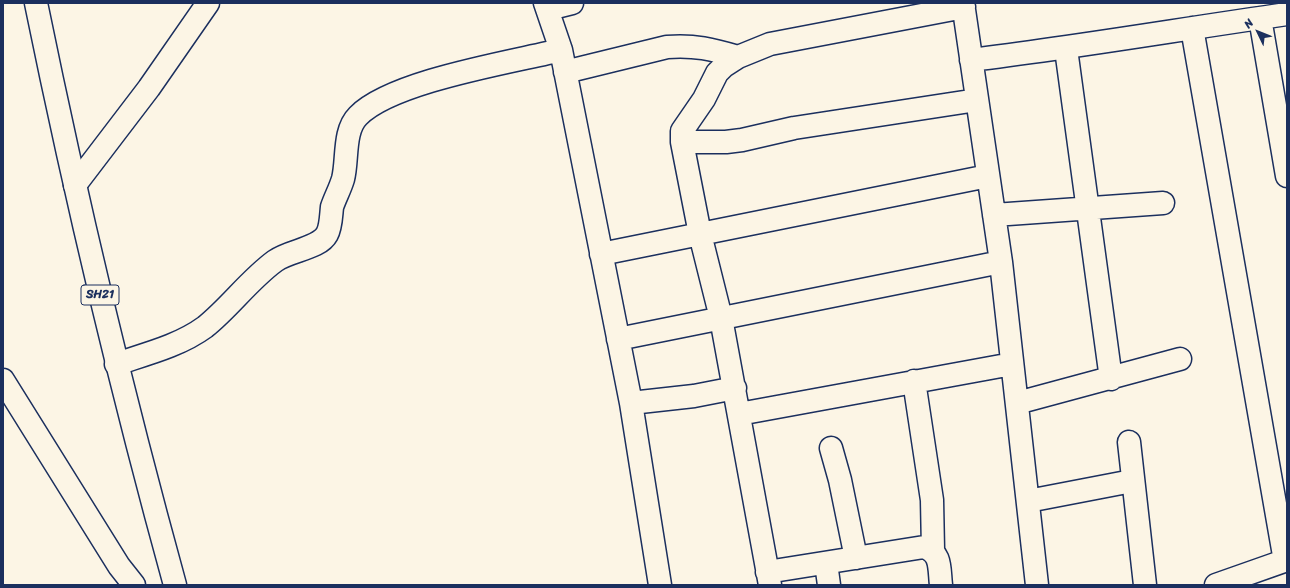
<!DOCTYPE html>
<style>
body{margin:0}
#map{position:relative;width:1290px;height:588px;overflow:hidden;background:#fcf5e5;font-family:Sriracha,sans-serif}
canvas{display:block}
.frame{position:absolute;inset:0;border:4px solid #1b2f5e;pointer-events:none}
.north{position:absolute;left:1238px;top:12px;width:40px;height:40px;-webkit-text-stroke:3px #fcf5e5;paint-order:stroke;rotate:313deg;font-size:11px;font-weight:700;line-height:16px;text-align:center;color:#1b2f5e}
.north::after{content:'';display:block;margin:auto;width:14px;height:18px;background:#1b2f5e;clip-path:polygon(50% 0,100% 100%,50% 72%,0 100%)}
</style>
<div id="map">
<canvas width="1290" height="588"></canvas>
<div class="frame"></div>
<div class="north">N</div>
</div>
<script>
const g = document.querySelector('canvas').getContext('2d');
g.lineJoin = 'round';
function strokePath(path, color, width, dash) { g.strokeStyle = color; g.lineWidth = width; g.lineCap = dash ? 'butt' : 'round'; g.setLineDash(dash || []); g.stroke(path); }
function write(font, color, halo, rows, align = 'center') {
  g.font = font + ' Sriracha,sans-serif'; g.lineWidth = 3; g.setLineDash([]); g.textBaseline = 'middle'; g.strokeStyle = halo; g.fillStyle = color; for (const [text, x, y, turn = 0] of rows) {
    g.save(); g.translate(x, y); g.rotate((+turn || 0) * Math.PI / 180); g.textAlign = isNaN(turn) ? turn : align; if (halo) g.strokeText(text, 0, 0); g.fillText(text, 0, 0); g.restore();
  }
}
const minor = new Path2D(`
 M 545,3 L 561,50 L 631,403 L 660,585
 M 963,3 L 1001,262 L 1037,585
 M 548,9 L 572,3
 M 1260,18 L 1287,176
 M 1192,28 L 1285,561
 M 1066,49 L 1111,379
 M 971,60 C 1077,47 1182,29 1287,14
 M 565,72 L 667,47 C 695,45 712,49 738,57
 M 682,142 L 726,142 L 742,140 L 794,128 L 977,100
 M 994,215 L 1163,203
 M 601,254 L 988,176
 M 618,339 L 1001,262
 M 116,364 C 146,354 179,346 205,327 C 230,307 249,280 275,261 C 290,250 319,249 327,234 C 331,227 331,216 332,207 C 335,198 340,189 343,179 C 348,160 343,131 358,116 C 392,81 512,62 561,50
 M 914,381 L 932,500 L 933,550
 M 631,403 L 694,396 L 735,388
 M 1017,403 L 1180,359
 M 739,414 L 1012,364
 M 1129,442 L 1145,585
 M 831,448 L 840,480 L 856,558
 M 1028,501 L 1132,481
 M 826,563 L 829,585
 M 767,572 L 924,547 C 942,553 939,569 941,585
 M 770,585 L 721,318 L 700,234 L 682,142 L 682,131 L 704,99 L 717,73 L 724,66 L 738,57 L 770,44 L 964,7
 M 1216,585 L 1287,560`);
const tertiary = new Path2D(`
 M 75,185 L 149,88 L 208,3
 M 3,380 L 119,566 L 134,585`);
const primary = new Path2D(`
 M 36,3 C 76,199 122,393 175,585`);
strokePath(minor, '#1b2f5e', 25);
strokePath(tertiary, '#1b2f5e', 25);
strokePath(primary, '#1b2f5e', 25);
strokePath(minor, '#fcf5e5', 22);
strokePath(tertiary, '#fcf5e5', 22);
strokePath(primary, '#fcf5e5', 22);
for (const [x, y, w] of [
 [100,295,38]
]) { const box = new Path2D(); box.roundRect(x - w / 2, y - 10, w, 20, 3); g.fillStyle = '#fcf5e5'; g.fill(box); strokePath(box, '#1b2f5e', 1); }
write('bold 12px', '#1b2f5e', null, [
 ["SH21",100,295]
]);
</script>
